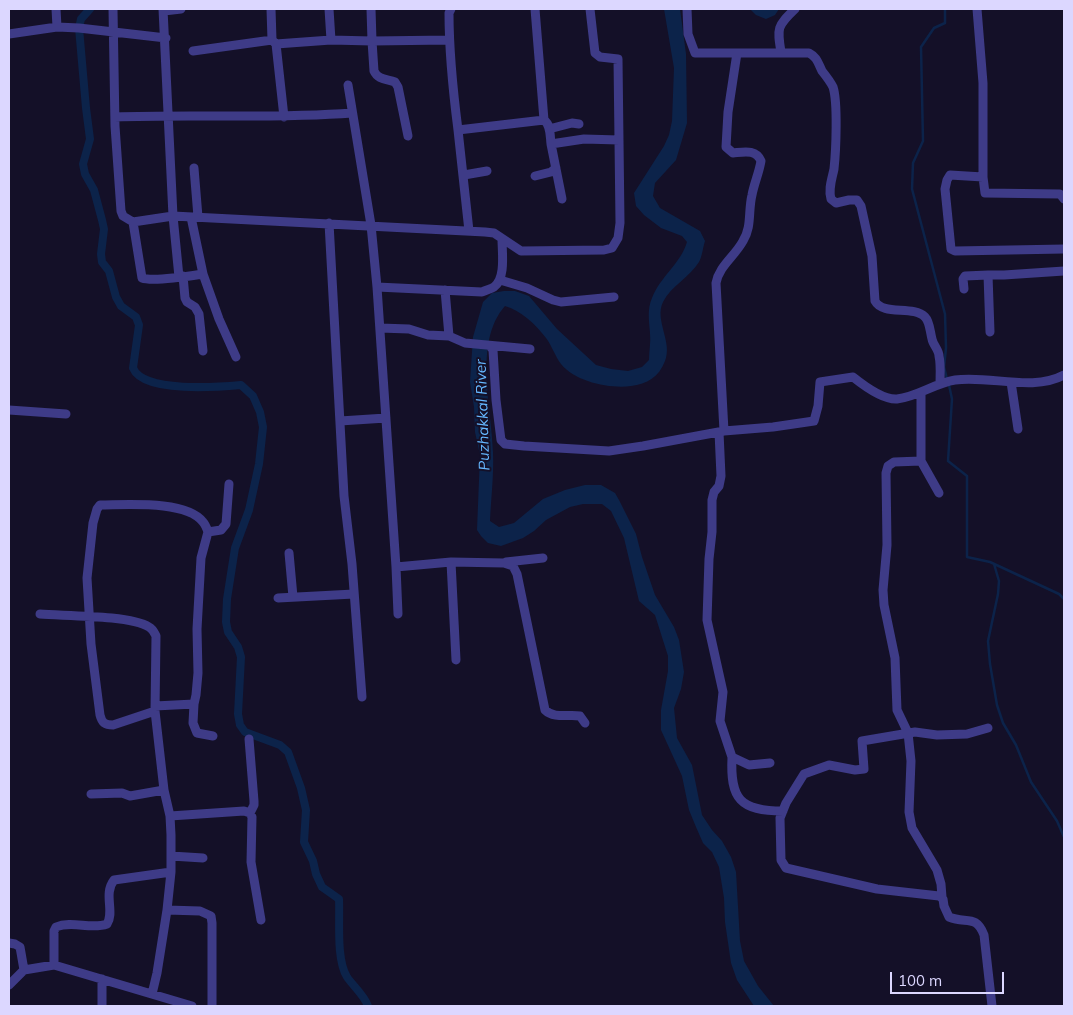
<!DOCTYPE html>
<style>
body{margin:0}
#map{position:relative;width:1073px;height:1015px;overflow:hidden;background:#141028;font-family:Mulish,sans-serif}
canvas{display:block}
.frame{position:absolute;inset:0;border:10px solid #dcd7ff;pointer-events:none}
.scale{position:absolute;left:890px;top:972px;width:114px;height:22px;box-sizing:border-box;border:2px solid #dcd7ff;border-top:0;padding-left:6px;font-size:15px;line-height:18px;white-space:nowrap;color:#dcd7ff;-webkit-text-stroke:4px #141028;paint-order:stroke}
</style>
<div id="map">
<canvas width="1073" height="1015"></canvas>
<div class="frame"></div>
<div class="scale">100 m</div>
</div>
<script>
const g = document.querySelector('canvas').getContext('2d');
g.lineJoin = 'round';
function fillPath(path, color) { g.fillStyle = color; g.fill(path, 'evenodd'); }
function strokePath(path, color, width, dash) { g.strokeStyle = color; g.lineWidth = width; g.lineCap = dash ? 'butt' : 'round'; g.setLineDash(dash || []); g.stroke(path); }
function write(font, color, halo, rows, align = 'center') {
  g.font = font + ' Mulish,sans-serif'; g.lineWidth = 4; g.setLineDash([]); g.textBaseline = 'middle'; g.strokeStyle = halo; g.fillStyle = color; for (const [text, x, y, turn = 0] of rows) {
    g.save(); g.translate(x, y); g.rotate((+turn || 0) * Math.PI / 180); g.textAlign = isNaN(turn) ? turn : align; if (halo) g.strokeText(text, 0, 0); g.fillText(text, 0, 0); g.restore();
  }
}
fillPath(new Path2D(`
 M 664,9 L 680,9 L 686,54 L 687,123 L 676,160 L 655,183 L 653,196 L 660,208 L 700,231 L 705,241 C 703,247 702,257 699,262 C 690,277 671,286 663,302 C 654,320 673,342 665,361 C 659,377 647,384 631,386 C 611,389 575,382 561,364 C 555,356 552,346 546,338 C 535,324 522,311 505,306 C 473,342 492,409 493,452 C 494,475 491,498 490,521 L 499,527 L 514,523 L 543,499 L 565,490 L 585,485 L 601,485 L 615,493 L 619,500 L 636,534 L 642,557 L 655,595 L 674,627 L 679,640 L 684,672 L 681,689 L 674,708 L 677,738 L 692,765 L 702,815 L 712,830 L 722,841 L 731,857 L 736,872 L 740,941 L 744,961 L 758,986 L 774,1006 L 754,1006 L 737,980 L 731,963 L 725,922 L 724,898 L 719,867 L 712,852 L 703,843 L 696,827 L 689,810 L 682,776 L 661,730 L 661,710 L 668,671 L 668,656 L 655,615 L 639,601 L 624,538 L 611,511 L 602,504 L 583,504 L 570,507 L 546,520 L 534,531 L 523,538 L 501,546 L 488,543 L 481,536 L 477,530 L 480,455 L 475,432 L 474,407 L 470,382 L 473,337 L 483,302 L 492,293 L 504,291 L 515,291 L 529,296 L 557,329 L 596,365 L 611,369 L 628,371 L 642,367 L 649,360 C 649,351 651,342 650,333 C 649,321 647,309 652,298 C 660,277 681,263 687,242 L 682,236 L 661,228 L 644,215 L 636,206 L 634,193 L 664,146 L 669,135 L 672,121 L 674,68 Z
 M 750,9 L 779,9 L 775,15 L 766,19 L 756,15 Z`), '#0c234a');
strokePath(new Path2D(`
 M 945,9 L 945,23 L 934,28 L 921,47 L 923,141 L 913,163 L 912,189 L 945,314 L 946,348 L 944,367 L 947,379
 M 949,385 L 952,399 L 948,461 L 967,476 L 967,557 L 990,562 L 1059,594 L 1064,599
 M 994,564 L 999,581 L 998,594 L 988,641 L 990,664 L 997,705 L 1003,723 L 1016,745 L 1031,782 L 1057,821 L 1064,837`), '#0c234a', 2.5);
strokePath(new Path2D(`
 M 90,9 L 81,19 L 79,28 L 86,108 L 90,139 L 83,164 L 85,174 L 94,190 L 102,220 L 104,229 L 101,254 L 102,262 L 109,271 L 116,297 L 121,306 L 136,317 L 139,325 L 133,368 C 143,393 219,387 241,385 L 253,396 L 260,412 L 263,427 L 259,464 L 249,510 L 235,548 L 227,599 L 226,622 L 228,632 L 238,647 L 241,657 L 238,714 L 240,725 L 245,732 L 280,745 L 288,752 L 301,788 L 306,810 L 304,842 L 313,861 L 316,874 L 322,887 L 339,899 C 340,921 336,959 347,977 C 354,987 364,995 368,1006`), '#0c234a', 8);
strokePath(new Path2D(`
 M 56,9 L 57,27
 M 113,9 L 115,126 L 121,211 L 123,216 L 133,222
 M 163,9 L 173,216 L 485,232 L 494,233 L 521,251 L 604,250 L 612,248 L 618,238 L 620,223 L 618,59 L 600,57 L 595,53 L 590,9
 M 271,9 L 272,40
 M 329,9 L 331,40
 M 451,9 L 449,13 C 449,52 453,91 458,130 L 544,120 C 551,125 550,136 551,144 L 584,139 L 619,140
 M 535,9 L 544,120
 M 687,9 L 688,34 L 695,53 L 809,53 C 817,57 818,63 822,71 C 826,76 830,81 833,87 C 838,102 836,151 834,169 C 832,179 828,189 831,199 L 836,203 L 849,200 L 857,200 L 861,206 L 872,256 L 875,301 C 883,316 913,305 925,317 C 930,322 930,332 932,339 C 933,345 939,350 939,356 C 941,365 940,375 940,384
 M 977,9 L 983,83 L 983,177 L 985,193 L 1060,194 L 1064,199
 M 164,11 L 181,9
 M 9,34 L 57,27 L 79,28 L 166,38
 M 276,44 L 284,117
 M 193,51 L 272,40 L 276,44 L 331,40 L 372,41 L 371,9
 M 781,52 C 777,28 777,26 795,9
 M 348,85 L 371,225 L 377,287 L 396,567 L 451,562 L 456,660
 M 115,117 C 194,114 273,119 352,113
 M 549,129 L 572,123 L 579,124
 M 458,130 L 469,231
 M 408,136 L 398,87 L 395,82 C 387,79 378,80 374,71 L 372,41 L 449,40
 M 551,144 L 562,199
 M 194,168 L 198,217
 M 464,175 L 487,171
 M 535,176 L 551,172 L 556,168
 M 983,177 L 950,175 L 947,180 L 945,189 L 951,249 L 955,251 L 1064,249
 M 191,217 L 203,274 L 219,319 L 236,357
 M 329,223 L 344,496 L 352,564 L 362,697
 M 183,276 L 185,298 L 187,302 L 195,307 L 199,314 L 203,351
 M 179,277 L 173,216 L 133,222 L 142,278 C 153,282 190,276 203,274
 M 500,280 L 527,288 L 553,300 L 561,302 L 614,297
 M 377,287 L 482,292 C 486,290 491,289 494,287 C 506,278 502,253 502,239
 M 964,289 L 963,279 L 965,276 L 988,275
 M 445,290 L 449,336
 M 380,328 L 409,329 L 428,335 L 449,336 L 465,343 L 530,349
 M 990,332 L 988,275 L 1004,275 L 1064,271
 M 490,346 L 493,350 L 496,400 L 501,440 L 505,444 L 524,446 L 609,451 L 643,446 L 724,431 L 773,427 L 814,421 L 818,406 L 820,382 L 853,377 C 863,385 883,400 897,399 C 917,397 935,383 955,380 C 990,375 1032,392 1064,375
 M 1011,382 L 1018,429
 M 921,392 L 921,461 L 894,462 L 888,466 L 886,473 L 887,545 L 883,590 L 884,605 L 895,658 L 897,710 L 908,733 L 911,761 L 909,812 L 912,828 L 937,870 L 941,884 L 942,897
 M 9,410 L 66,414
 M 340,421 L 386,418
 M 724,431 L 716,283 C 719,266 735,256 743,241 C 752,227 748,211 752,195 C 754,184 759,173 761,161 C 756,149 744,152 733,153 L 726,147 L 728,112 L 737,53
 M 719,432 L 721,476 L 719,486 L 714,492 L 712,500 L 712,532 L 709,559 L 707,620 L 723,692 L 720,721 L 732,757 L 749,765 L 770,763
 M 921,461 L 939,493
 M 289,553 L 293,597
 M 451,562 L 504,563 L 513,566 L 517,574 L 545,710 C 554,719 569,714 580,716 L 585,723
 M 506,562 L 543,558
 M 396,567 L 398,614
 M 278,598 L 354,594
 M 40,614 C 64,616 130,615 149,627 C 153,629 154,632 156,636 L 155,711 L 164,790 L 170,816 L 171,835 L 171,872 L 167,910 L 200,911 L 211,916 L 212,923 L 212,1006
 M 155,706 L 194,704
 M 155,711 L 113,725 C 105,725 102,723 100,715 L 91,644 L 87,578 L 93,523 L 97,509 L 100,505 C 126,505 186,500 203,522 C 205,524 207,529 208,532
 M 988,728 L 967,734 L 937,735 L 915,732 L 862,741 L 864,769 L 855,770 L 829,765 L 804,774 L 786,803 L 780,818 L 781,860 L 786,868 L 877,889 L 939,896 L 943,899 L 944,906 L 949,917 C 966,924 976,914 984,935 L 992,1006
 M 213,736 L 197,733 L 193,723 L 194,704 L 196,695 L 198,673 L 197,629 L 201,558 L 208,532 L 221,530 L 226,524 L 229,484
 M 249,739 L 254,801 L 254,805 L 250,813
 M 732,757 C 730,799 740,811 783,811
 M 91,794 L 122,793 L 130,796 L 164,790
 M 170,816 L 244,811 L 250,813 L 252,817 L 251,862 L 261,920
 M 171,856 L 203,858
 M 9,943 L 15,944 L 20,947 L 24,970
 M 54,965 L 54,931 L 56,927 C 72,920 91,930 107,924 C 115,912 103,894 114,880 L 171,872
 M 102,979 L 102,1006
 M 9,985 L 24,970 L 54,965 L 192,1006
 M 152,994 L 157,973 L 167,910`), '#3e3b87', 9);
write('italic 15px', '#65b7ff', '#141028', [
 ["Puzhakkal River",483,415,-92]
]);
</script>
